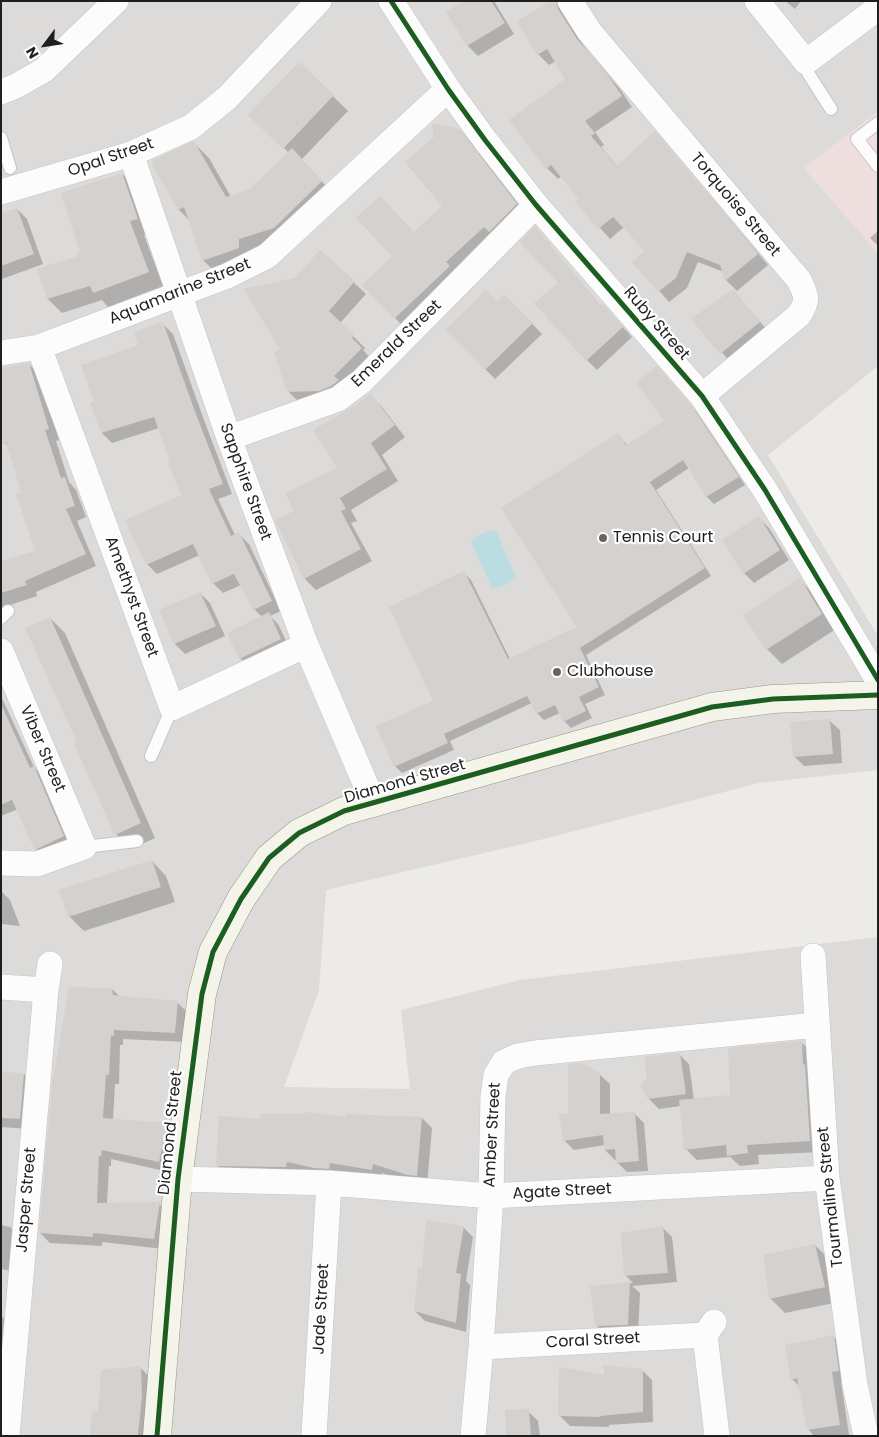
<!DOCTYPE html>
<style>
body{margin:0}
#map{position:relative;width:879px;height:1437px;overflow:hidden;background:#edebe8;font-family:Poppins,sans-serif}
canvas{display:block}
.frame{position:absolute;inset:0;border:2px solid #1f1f1f;pointer-events:none}
.north{position:absolute;left:20px;top:20px;width:50px;height:50px;-webkit-text-stroke:4px #fff;paint-order:stroke;rotate:239deg;font-size:14px;font-weight:700;line-height:20px;text-align:center;color:#1f1f1f}
.north::after{content:'';display:block;margin:auto;width:18px;height:22px;background:#1f1f1f;clip-path:polygon(50% 0,100% 100%,50% 72%,0 100%)}
</style>
<div id="map">
<canvas width="879" height="1437"></canvas>
<div class="frame"></div>
<div class="north">N</div>
</div>
<script>
const g = document.querySelector('canvas').getContext('2d');
g.lineJoin = 'round';
function fillPath(path, color) { g.fillStyle = color; g.fill(path, 'evenodd'); }
function strokePath(path, color, width, dash) { g.strokeStyle = color; g.lineWidth = width; g.lineCap = dash ? 'butt' : 'round'; g.setLineDash(dash || []); g.stroke(path); }
function write(font, color, halo, rows, align = 'center') {
  g.font = font + ' Poppins,sans-serif'; g.lineWidth = 4.5; g.setLineDash([]); g.textBaseline = 'middle'; g.strokeStyle = halo; g.fillStyle = color; for (const [text, x, y, turn = 0] of rows) {
    g.save(); g.translate(x, y); g.rotate((+turn || 0) * Math.PI / 180); g.textAlign = isNaN(turn) ? turn : align; if (halo) g.strokeText(text, 0, 0); g.fillText(text, 0, 0); g.restore();
  }
}
fillPath(new Path2D(`
 M 1,1 L 878,1 L 878,112 L 804,168 L 878,252 L 878,366 L 768,455 L 878,636 L 878,770 L 759,783 L 544,839 L 326,890 L 319,990 L 284,1087 L 410,1089 L 401,1010 L 520,980 L 878,937 L 878,1436 L 1,1436 Z`), '#dcdbd9');
fillPath(new Path2D(`
 M 878,112 L 878,254 L 804,168 Z`), '#efdede');
fillPath(new Path2D(`
 M 489,531 L 496,531 L 516,577 C 509,584 502,588 492,588 L 471,542 L 477,536 Z`), '#bbdce1');
fillPath(new Path2D(`
 M 467,1 L 494,1 L 514,34 L 478,56 L 468,46 L 448,13 Z
 M 552,1 L 559,1 L 568,21 L 587,51 L 620,89 L 632,107 L 595,132 L 604,145 L 601,147 L 618,167 L 665,144 L 768,265 L 737,291 L 726,280 L 724,272 L 698,262 L 687,288 L 669,302 L 634,262 L 646,251 L 624,227 L 610,239 L 577,202 L 580,199 L 561,176 L 558,179 L 547,168 L 566,79 L 556,61 L 549,65 L 538,54 Z
 M 785,1 L 801,1 L 795,9 Z
 M 299,63 L 348,111 L 301,160 L 336,196 L 218,275 L 203,260 L 189,220 L 179,210 L 154,164 L 194,143 L 209,158 L 231,197 L 251,190 L 289,153 L 250,115 Z
 M 459,131 L 471,142 L 527,216 L 406,329 L 395,318 L 394,256 L 414,233 L 443,206 L 436,137 Z
 M 122,174 L 136,188 L 151,233 L 144,235 L 163,286 L 108,307 L 102,300 L 62,313 L 48,299 L 39,270 L 80,257 Z
 M 17,209 L 27,219 L 43,264 L 2,279 L 1,215 Z
 M 535,228 L 601,306 L 612,315 L 632,337 L 597,370 L 587,360 L 560,283 Z
 M 878,231 L 878,246 L 870,238 Z
 M 320,251 L 366,294 L 340,323 L 365,348 L 363,350 L 373,361 L 345,388 L 300,403 L 288,391 L 282,351 L 296,279 Z
 M 733,291 L 769,332 L 731,363 L 693,319 Z
 M 504,295 L 542,334 L 495,379 L 446,330 L 497,303 Z
 M 163,324 L 173,334 L 204,420 L 232,494 L 218,499 L 235,535 L 239,534 L 249,544 L 281,611 L 270,616 L 278,624 L 290,649 L 250,668 L 240,658 L 262,617 L 254,609 L 241,585 L 223,593 L 213,583 L 200,555 L 157,574 L 147,564 L 182,495 L 159,428 L 112,443 L 102,433 L 96,402 L 140,346 Z
 M 29,364 L 40,376 L 59,440 L 56,441 L 69,482 L 76,490 L 86,517 L 77,521 L 96,566 L 36,592 L 37,596 L 1,608 L 1,563 L 37,551 L 23,492 L 9,447 L 5,443 L 1,432 Z
 M 664,375 L 697,413 L 745,485 L 714,504 L 707,497 L 689,468 L 656,490 L 711,576 L 586,655 L 605,695 L 585,704 L 592,718 L 571,728 L 564,721 L 560,713 L 544,720 L 537,713 L 532,703 L 450,741 L 454,750 L 402,773 L 395,766 L 435,701 L 464,573 L 471,580 L 510,659 L 578,628 L 618,434 L 628,446 L 666,421 Z
 M 370,396 L 382,407 L 405,437 L 382,455 L 398,481 L 351,510 L 357,521 L 351,523 L 372,561 L 316,590 L 305,579 L 296,512 L 339,469 L 347,412 Z
 M 759,518 L 769,528 L 789,560 L 754,583 L 744,573 Z
 M 800,580 L 814,595 L 836,629 L 782,664 L 767,649 Z
 M 200,593 L 210,603 L 225,636 L 185,654 L 175,644 L 160,611 Z
 M 50,618 L 65,633 L 155,838 L 131,849 L 116,834 L 78,743 Z
 M 1,696 L 34,767 L 42,776 L 71,845 L 44,857 L 36,849 L 18,809 L 1,816 Z
 M 830,721 L 840,730 L 842,763 L 804,766 L 794,756 Z
 M 152,861 L 166,876 L 175,902 L 84,931 L 69,916 Z
 M 1,891 L 10,900 L 20,926 L 1,924 Z
 M 112,989 L 120,997 L 177,1002 L 187,1012 L 185,1042 L 123,1039 L 123,1045 L 120,1045 L 119,1084 L 115,1084 L 113,1120 L 166,1125 L 176,1135 L 169,1172 L 111,1159 L 111,1166 L 109,1166 L 107,1204 L 159,1204 L 169,1214 L 164,1249 L 102,1242 L 102,1246 L 50,1243 L 40,1233 Z
 M 801,1042 L 813,1053 L 821,1152 L 758,1155 L 759,1164 L 740,1166 L 730,1157 L 697,1160 L 686,1149 L 681,1106 L 659,1109 L 649,1099 L 679,1054 L 689,1064 L 694,1100 L 732,1096 Z
 M 1,1073 L 24,1074 L 34,1084 L 30,1129 L 1,1127 Z
 M 599,1074 L 610,1084 L 610,1115 L 634,1113 L 644,1123 L 648,1171 L 627,1172 L 617,1162 L 617,1159 L 615,1160 L 605,1150 L 605,1145 L 574,1150 L 564,1140 Z
 M 306,1115 L 347,1118 L 422,1118 L 432,1128 L 427,1185 L 419,1184 L 382,1173 L 381,1179 L 227,1175 L 217,1165 L 261,1120 Z
 M 1,1225 L 10,1227 L 20,1237 L 17,1272 L 1,1269 Z
 M 463,1227 L 473,1237 L 466,1281 L 470,1285 L 466,1332 L 425,1321 L 415,1311 L 423,1270 Z
 M 662,1227 L 672,1237 L 677,1282 L 632,1286 L 640,1293 L 638,1334 L 607,1336 L 597,1326 L 592,1287 L 633,1283 L 625,1275 Z
 M 815,1245 L 830,1260 L 839,1302 L 785,1313 L 770,1298 Z
 M 1,1316 L 10,1324 L 1,1362 Z
 M 833,1336 L 843,1346 L 848,1381 L 841,1382 L 849,1435 L 814,1436 L 808,1429 L 800,1387 L 792,1379 Z
 M 141,1368 L 150,1378 L 148,1436 L 92,1436 L 99,1412 Z
 M 642,1370 L 652,1380 L 653,1422 L 609,1425 L 609,1427 L 570,1426 L 560,1416 L 605,1377 Z
 M 528,1411 L 538,1421 L 540,1436 L 508,1436 Z`), '#0003');
fillPath(new Path2D(`
 M 464,1 L 491,1 L 505,23 L 467,46 L 446,12 Z
 M 550,1 L 556,1 L 558,9 L 577,39 L 609,77 L 622,96 L 585,121 L 595,133 L 591,136 L 617,166 L 655,131 L 758,254 L 725,281 L 720,265 L 687,252 L 676,278 L 658,292 L 632,262 L 645,251 L 613,217 L 598,229 L 575,202 L 579,199 L 551,165 L 546,169 L 509,120 L 565,79 L 547,49 L 537,55 L 517,21 Z
 M 299,62 L 334,95 L 283,149 L 248,115 Z
 M 432,123 L 460,129 L 517,204 L 489,232 L 484,227 L 446,262 L 450,266 L 394,319 L 362,285 L 392,256 L 356,218 L 380,196 L 414,232 L 442,206 L 405,162 L 434,137 Z
 M 194,141 L 226,197 L 250,189 L 292,148 L 322,181 L 274,228 L 239,239 L 239,248 L 202,261 L 184,207 L 178,210 L 152,164 L 153,160 Z
 M 122,173 L 138,219 L 130,221 L 149,272 L 93,293 L 90,286 L 47,299 L 37,269 L 78,256 L 77,253 L 80,252 L 61,193 Z
 M 17,208 L 34,254 L 1,266 L 1,213 Z
 M 535,226 L 600,305 L 602,303 L 623,327 L 586,361 L 534,303 L 558,283 L 520,242 Z
 M 320,250 L 355,281 L 329,311 L 354,335 L 352,338 L 362,348 L 334,376 L 339,380 L 331,386 L 319,391 L 287,392 L 274,352 L 280,350 L 244,289 L 295,278 Z
 M 733,289 L 760,322 L 720,354 L 691,319 Z
 M 486,290 L 497,301 L 504,294 L 533,323 L 485,370 L 445,330 Z
 M 163,322 L 194,409 L 223,484 L 209,489 L 231,536 L 239,532 L 272,601 L 253,610 L 234,574 L 212,584 L 193,544 L 146,565 L 125,520 L 181,495 L 168,462 L 170,461 L 154,417 L 101,433 L 90,403 L 94,401 L 81,365 L 138,345 L 134,332 Z
 M 29,363 L 49,429 L 45,430 L 61,478 L 65,477 L 75,506 L 66,509 L 86,554 L 25,581 L 27,585 L 1,593 L 1,561 L 35,551 L 16,494 L 21,492 L 6,442 L 1,444 L 1,368 Z
 M 657,366 L 691,405 L 739,477 L 706,497 L 683,460 L 650,482 L 705,568 L 580,648 L 599,687 L 579,697 L 586,711 L 563,722 L 555,705 L 536,714 L 527,696 L 444,734 L 448,743 L 394,767 L 376,726 L 433,701 L 389,607 L 464,571 L 508,659 L 577,627 L 501,508 L 618,433 L 626,445 L 664,421 L 636,383 Z
 M 371,394 L 395,425 L 371,443 L 387,469 L 340,498 L 346,509 L 341,511 L 361,549 L 304,579 L 275,520 L 294,511 L 285,493 L 337,468 L 313,430 L 346,411 Z
 M 759,516 L 780,550 L 743,574 L 722,540 Z
 M 800,578 L 822,614 L 766,650 L 743,615 Z
 M 200,592 L 216,626 L 174,644 L 159,610 Z
 M 269,612 L 281,639 L 239,659 L 227,633 Z
 M 50,617 L 141,823 L 115,835 L 74,744 L 77,742 L 25,628 Z
 M 1,704 L 30,768 L 34,766 L 64,836 L 35,850 L 12,800 L 1,805 Z
 M 830,719 L 833,754 L 793,757 L 790,722 Z
 M 152,860 L 161,887 L 68,917 L 59,890 Z
 M 69,987 L 112,988 L 113,995 L 178,1001 L 175,1033 L 114,1030 L 114,1036 L 111,1035 L 109,1075 L 106,1075 L 103,1118 L 167,1123 L 159,1162 L 102,1150 L 101,1156 L 99,1156 L 97,1203 L 160,1202 L 154,1239 L 93,1233 L 93,1237 L 39,1233 L 53,1074 L 54,1074 Z
 M 802,1041 L 803,1065 L 805,1064 L 810,1141 L 747,1145 L 748,1153 L 727,1156 L 726,1145 L 684,1150 L 679,1100 L 730,1095 L 728,1048 Z
 M 680,1053 L 686,1094 L 648,1099 L 640,1087 L 647,1078 L 644,1057 Z
 M 582,1063 L 600,1073 L 600,1114 L 635,1112 L 639,1161 L 616,1163 L 615,1149 L 604,1150 L 603,1135 L 563,1141 L 559,1114 L 568,1113 L 568,1064 Z
 M 1,1072 L 24,1073 L 20,1119 L 1,1118 Z
 M 305,1112 L 346,1117 L 346,1114 L 422,1117 L 417,1176 L 408,1175 L 373,1164 L 372,1170 L 330,1163 L 329,1169 L 314,1168 L 287,1162 L 286,1167 L 216,1166 L 219,1116 L 260,1119 L 261,1114 L 305,1114 Z
 M 426,1220 L 464,1226 L 456,1273 L 461,1274 L 456,1323 L 414,1311 L 418,1269 L 422,1269 Z
 M 663,1226 L 668,1273 L 624,1276 L 621,1233 Z
 M 815,1244 L 825,1287 L 769,1299 L 763,1255 Z
 M 630,1282 L 628,1325 L 595,1326 L 590,1286 Z
 M 834,1335 L 839,1371 L 832,1372 L 840,1425 L 807,1430 L 797,1378 L 791,1380 L 785,1345 Z
 M 603,1365 L 643,1369 L 643,1412 L 600,1416 L 600,1417 L 558,1416 L 559,1367 L 604,1375 Z
 M 141,1366 L 142,1395 L 138,1436 L 90,1436 L 92,1411 L 98,1411 L 101,1370 Z
 M 529,1409 L 531,1436 L 506,1436 L 505,1410 Z`), '#d4d1cf');
const lane = new Path2D(`
 M 806,62 L 808,73 L 831,109
 M 878,123 L 857,139 L 878,166
 M 1,138 L 10,168
 M 1,618 L 8,611
 M 151,756 L 172,708
 M 84,847 L 137,841`);
const street = new Path2D(`
 M 391,1 L 448,89 L 485,140 L 536,205 L 702,396 L 765,490 L 878,680
 M 570,1 L 589,31 L 799,280 C 807,296 809,301 798,316 L 702,396
 M 757,1 L 806,62 L 878,8
 M 1,92 L 16,86 L 44,70 L 116,1
 M 131,154 L 229,438 L 306,645 L 374,804
 M 1,192 L 131,154 L 191,127 L 227,98 L 319,1
 M 39,347 L 172,708 L 306,645
 M 1,353 L 39,347 L 227,276 L 267,256 L 448,89
 M 229,438 L 338,399 L 362,381 L 536,205
 M 1,651 L 84,847 L 37,864 L 1,863
 M 813,956 L 827,1178 L 855,1385 L 866,1436
 M 1,987 L 46,990
 M 178,1179 L 329,1183 L 491,1196 L 827,1178
 M 705,1335 L 717,1436
 M 481,1347 L 705,1335 L 714,1322
 M 7,1436 L 46,990 L 50,964
 M 314,1436 L 329,1183
 M 473,1436 L 481,1347 L 491,1196 L 493,1096 L 496,1075 L 504,1062 L 518,1056 L 535,1053 L 816,1025`);
const secondary = new Path2D(`
 M 157,1436 L 178,1179 L 202,994 L 213,952 L 241,899 L 269,858 L 299,833 L 344,811 L 712,707 L 773,699 L 878,695`);
strokePath(lane, '#c6c5c4', 14);
strokePath(street, '#c6c5c4', 26);
strokePath(secondary, '#97977f', 29);
strokePath(lane, '#fcfcfc', 12);
strokePath(street, '#fcfcfc', 25);
strokePath(secondary, '#f4f4eb', 28);
strokePath(new Path2D(`
 M 391,1 L 448,89 L 485,140 L 536,205 L 702,396 L 765,490 L 878,680
 M 157,1436 L 178,1179 L 202,994 L 213,952 L 241,899 L 269,858 L 299,833 L 344,811 L 712,707 L 773,699 L 878,695`), '#1b5e20', 5);
for (const [x, y, r, color] of [
 [603,538,5,"#676665"],
 [557,672,5,"#676665"]
]) { const dot = new Path2D(); dot.arc(x, y, r, 0, 2 * Math.PI); g.fillStyle = color; g.fill(dot); strokePath(dot, '#fff', 2); }
write('16px', '#1f1f1f', '#fff', [
 ["Opal Street",111,158,-19],
 ["Torquoise Street",735,205,50],
 ["Aquamarine Street",180,292,-22],
 ["Ruby Street",656,324,49],
 ["Emerald Street",397,344,-44],
 ["Sapphire Street",245,482,70],
 ["Amethyst Street",131,597,70],
 ["Viber Street",42,749,67],
 ["Diamond Street",405,782,-16],
 ["Diamond Street",171,1133,-84],
 ["Amber Street",493,1135,-87],
 ["Agate Street",562,1192,-3],
 ["Tourmaline Street",831,1197,-96],
 ["Jasper Street",27,1200,-85],
 ["Jade Street",322,1309,-87],
 ["Coral Street",593,1341,-3]
]);
write('16px', '#1f1f1f', '#fff', [
 ["Tennis Court",613,538],
 ["Clubhouse",567,672]
], 'left');
</script>
